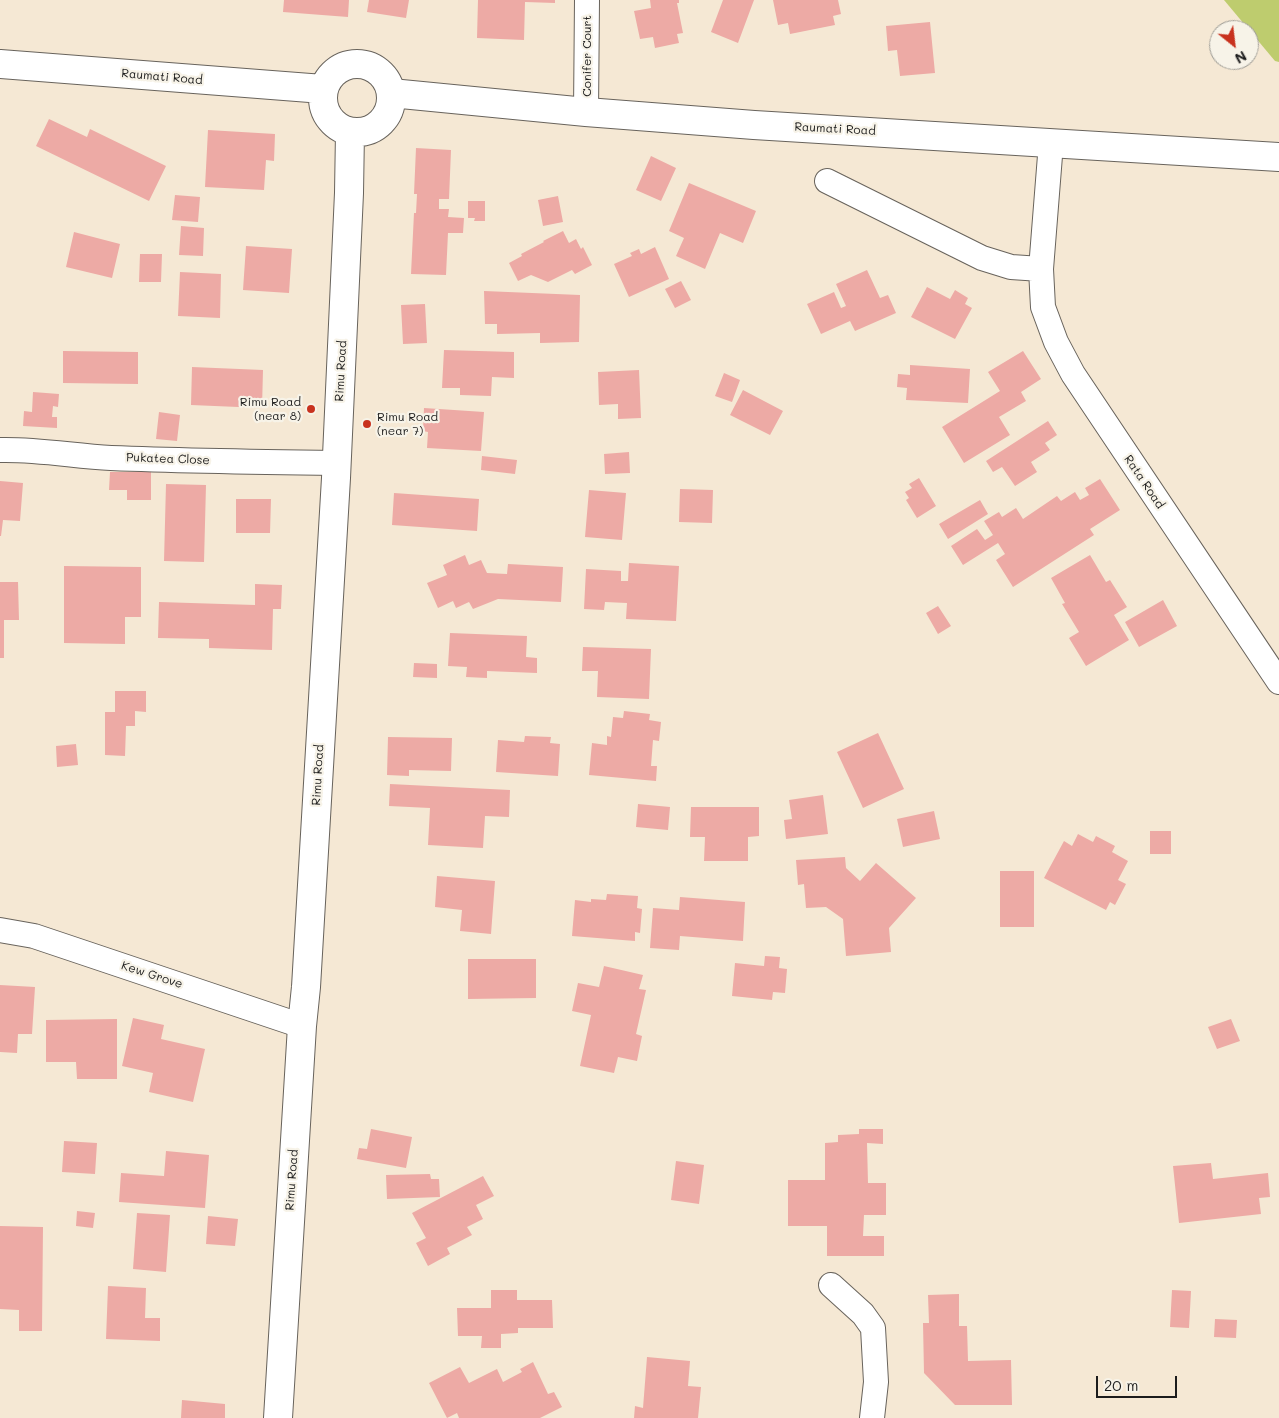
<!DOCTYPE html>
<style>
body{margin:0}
#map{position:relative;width:1279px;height:1418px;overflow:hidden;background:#f5e8d4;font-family:Mali,sans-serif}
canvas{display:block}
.north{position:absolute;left:1209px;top:20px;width:50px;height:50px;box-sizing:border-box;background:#f7f3e8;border:1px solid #9f9d96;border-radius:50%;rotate:151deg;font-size:14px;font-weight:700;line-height:20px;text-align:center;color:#1c1c1c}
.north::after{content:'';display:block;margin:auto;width:18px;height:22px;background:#c8321e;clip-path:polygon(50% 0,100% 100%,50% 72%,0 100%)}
.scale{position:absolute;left:1096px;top:1376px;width:81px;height:22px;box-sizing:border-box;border:2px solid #1c1c1c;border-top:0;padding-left:6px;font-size:15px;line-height:18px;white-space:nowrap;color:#1c1c1c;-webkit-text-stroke:4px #f7f3e8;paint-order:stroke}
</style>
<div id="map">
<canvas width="1279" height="1418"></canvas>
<div class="north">N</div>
<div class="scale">20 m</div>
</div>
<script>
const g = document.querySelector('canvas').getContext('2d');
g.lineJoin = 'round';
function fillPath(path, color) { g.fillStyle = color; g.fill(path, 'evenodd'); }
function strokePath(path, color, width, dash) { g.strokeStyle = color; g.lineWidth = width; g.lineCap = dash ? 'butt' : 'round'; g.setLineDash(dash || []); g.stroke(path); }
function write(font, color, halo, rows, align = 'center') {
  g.font = font + ' Mali,sans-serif'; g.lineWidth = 4.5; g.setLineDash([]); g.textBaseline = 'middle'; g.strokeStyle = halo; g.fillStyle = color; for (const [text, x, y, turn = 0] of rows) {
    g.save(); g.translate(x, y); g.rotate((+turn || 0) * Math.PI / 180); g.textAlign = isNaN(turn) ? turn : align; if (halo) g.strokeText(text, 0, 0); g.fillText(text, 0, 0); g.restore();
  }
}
fillPath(new Path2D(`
 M 1224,0 L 1279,0 L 1279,62 L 1275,61 Z`), '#becc6e');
fillPath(new Path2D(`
 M 284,0 L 349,0 L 348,17 L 283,12 Z
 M 369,0 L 409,0 L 406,18 L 367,12 Z
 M 478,0 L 555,0 L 555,3 L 525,2 L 524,40 L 477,38 Z
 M 650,0 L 679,0 L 679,3 L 677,3 L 683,33 L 677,34 L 679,43 L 655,48 L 653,37 L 640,39 L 634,11 L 651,8 Z
 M 723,0 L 754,0 L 738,43 L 711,32 Z
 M 773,0 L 838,0 L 841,14 L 833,16 L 835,25 L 790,34 L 788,23 L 778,25 Z
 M 930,22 L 935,73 L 900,76 L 897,50 L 888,51 L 886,26 Z
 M 49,119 L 87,137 L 90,129 L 166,166 L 149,201 L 36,146 Z
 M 208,130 L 275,134 L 274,161 L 266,160 L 264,190 L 205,187 Z
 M 416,148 L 451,150 L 449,199 L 439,199 L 439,209 L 449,209 L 448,217 L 464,218 L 463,233 L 448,233 L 446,275 L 411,274 L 414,213 L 416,213 L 417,194 L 414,194 Z
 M 651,156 L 676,168 L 661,201 L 636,190 Z
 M 689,183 L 756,211 L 743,243 L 720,233 L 705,269 L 676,256 L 684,238 L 669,231 Z
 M 175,195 L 200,197 L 198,222 L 172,220 Z
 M 558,196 L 563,222 L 543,226 L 538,200 Z
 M 468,201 L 485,201 L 485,221 L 474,221 L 475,218 L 468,218 Z
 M 181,226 L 204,228 L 203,256 L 179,255 Z
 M 563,231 L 569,243 L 576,239 L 581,249 L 583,247 L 592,265 L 575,274 L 572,270 L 548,282 L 531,275 L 518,281 L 509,263 L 522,256 L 521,254 L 544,242 L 543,241 Z
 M 74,232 L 120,244 L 112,278 L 66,267 Z
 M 246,246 L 292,249 L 289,293 L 243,290 Z
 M 655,247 L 669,279 L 629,297 L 614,264 L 632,256 L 630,253 L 639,249 L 641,254 Z
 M 140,254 L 162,254 L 161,282 L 139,282 Z
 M 867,270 L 880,298 L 888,295 L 896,313 L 855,331 L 850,321 L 821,334 L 807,304 L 834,292 L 841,308 L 846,306 L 836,284 Z
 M 180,272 L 221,274 L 220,318 L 178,316 Z
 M 681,281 L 691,300 L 675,308 L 665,289 Z
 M 927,287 L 950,299 L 955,290 L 968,298 L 965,304 L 972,308 L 955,339 L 911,317 Z
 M 484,291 L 580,295 L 579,342 L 540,343 L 540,333 L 497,334 L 497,324 L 485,324 Z
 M 425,304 L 427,343 L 403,344 L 401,305 Z
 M 444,350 L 514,352 L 514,378 L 492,377 L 491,396 L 460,395 L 460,388 L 442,388 Z
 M 63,351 L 138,352 L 138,384 L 63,383 Z
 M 1023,351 L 1041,379 L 1021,392 L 1026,401 L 999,417 L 1010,435 L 964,463 L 942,427 L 1000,391 L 988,372 Z
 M 910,365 L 970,369 L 968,403 L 906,400 L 907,388 L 897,387 L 898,374 L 910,375 Z
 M 192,367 L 263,370 L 262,408 L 191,405 Z
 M 639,370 L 641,418 L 618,419 L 618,404 L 599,405 L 598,372 Z
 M 724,373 L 740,380 L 732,402 L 715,396 Z
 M 743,390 L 783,411 L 770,435 L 730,415 Z
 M 33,392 L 59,394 L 58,407 L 53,406 L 52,417 L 57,417 L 57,428 L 23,426 L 24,411 L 32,412 Z
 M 424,408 L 484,412 L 481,451 L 427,448 L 428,432 L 423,431 Z
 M 159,412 L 180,415 L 177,441 L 156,439 Z
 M 1048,421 L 1057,435 L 1045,443 L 1050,450 L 1031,462 L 1037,472 L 1015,486 L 1002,467 L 993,472 L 986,461 Z
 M 629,452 L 630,473 L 605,474 L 604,454 Z
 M 482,456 L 517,460 L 515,474 L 481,470 Z
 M 110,472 L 151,472 L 151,500 L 127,500 L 127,490 L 109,490 Z
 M 919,478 L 936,506 L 917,518 L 906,500 L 909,498 L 905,492 L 912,488 L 909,484 Z
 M 1100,479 L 1120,510 L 1090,529 L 1094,535 L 1013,587 L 996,560 L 1005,554 L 998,543 L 963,565 L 951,546 L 977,529 L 985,540 L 993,535 L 984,521 L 999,512 L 1002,517 L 1016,508 L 1023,519 L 1057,496 L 1061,501 L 1075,492 L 1080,500 L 1089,495 L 1085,488 Z
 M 0,481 L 23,483 L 20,521 L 3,520 L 1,536 L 0,536 Z
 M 166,484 L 206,485 L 204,562 L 164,561 Z
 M 680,489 L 713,490 L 712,523 L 679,522 Z
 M 589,490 L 626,493 L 622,540 L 585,537 Z
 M 394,493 L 479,499 L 477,531 L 392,525 Z
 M 236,499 L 271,499 L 270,533 L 236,533 Z
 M 980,500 L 988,514 L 948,539 L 939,524 Z
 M 465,555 L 469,565 L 481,560 L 487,573 L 507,574 L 508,564 L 563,567 L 561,602 L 498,599 L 473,609 L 469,602 L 456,608 L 453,601 L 438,608 L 427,583 L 447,575 L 443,565 Z
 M 1090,555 L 1106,582 L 1110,580 L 1127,607 L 1114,615 L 1129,640 L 1086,666 L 1069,638 L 1079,632 L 1062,604 L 1065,603 L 1051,578 Z
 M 629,563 L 679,566 L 676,621 L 626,619 L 627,603 L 605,602 L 604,610 L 584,609 L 586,569 L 621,571 L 621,581 L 628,581 Z
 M 64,566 L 141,567 L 141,617 L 125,617 L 125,644 L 64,643 Z
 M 0,582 L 18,582 L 19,620 L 4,620 L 4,658 L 0,658 Z
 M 255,584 L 282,585 L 281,609 L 273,609 L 272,650 L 209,648 L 209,639 L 158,638 L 159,602 L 255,605 Z
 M 1163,600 L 1177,626 L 1139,647 L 1125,622 Z
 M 938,606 L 951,626 L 938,634 L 926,613 Z
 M 450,633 L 527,636 L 526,657 L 537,658 L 537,673 L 487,671 L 487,678 L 466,677 L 467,667 L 448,666 Z
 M 583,647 L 651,649 L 649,699 L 597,697 L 598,671 L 582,671 Z
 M 414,663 L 437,664 L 437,678 L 413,677 Z
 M 115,691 L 146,691 L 146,712 L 135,711 L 135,726 L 126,726 L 125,756 L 105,755 L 105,712 L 115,712 Z
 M 624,711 L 650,714 L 649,720 L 661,722 L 659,741 L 653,740 L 651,766 L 657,766 L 656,781 L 589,775 L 592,743 L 607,745 L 607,736 L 611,737 L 613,717 L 623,718 Z
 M 878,733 L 904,789 L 863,808 L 837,752 Z
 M 525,736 L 551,737 L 550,743 L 560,744 L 558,776 L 496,772 L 498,740 L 524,742 Z
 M 388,737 L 452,738 L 451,771 L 409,770 L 409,776 L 387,775 Z
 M 76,744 L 78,765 L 57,767 L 56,746 Z
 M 390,784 L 510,790 L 509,817 L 485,816 L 483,848 L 428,845 L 430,808 L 389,806 Z
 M 823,795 L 828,834 L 786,839 L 784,820 L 792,819 L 789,800 Z
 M 638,804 L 670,807 L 668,830 L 636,827 Z
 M 691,807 L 759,807 L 759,836 L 748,837 L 748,861 L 704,861 L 705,837 L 690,837 Z
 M 934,811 L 940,839 L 903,847 L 897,819 Z
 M 1150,831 L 1171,831 L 1171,854 L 1150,854 Z
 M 1078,834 L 1093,842 L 1096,836 L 1115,846 L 1112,852 L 1128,861 L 1118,880 L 1126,884 L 1115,905 L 1110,902 L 1106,910 L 1044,878 L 1064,841 L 1072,846 Z
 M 845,857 L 846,868 L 860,881 L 876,863 L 916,898 L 889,928 L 891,952 L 846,956 L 843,919 L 826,907 L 806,908 L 804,884 L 798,885 L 796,860 Z
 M 1000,871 L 1034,871 L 1034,927 L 1000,927 Z
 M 437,876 L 495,881 L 491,934 L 460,931 L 462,910 L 435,907 Z
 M 607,894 L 638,896 L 637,908 L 642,909 L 640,933 L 635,932 L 635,941 L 572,936 L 575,900 L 591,902 L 591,899 L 606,900 Z
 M 680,897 L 745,902 L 743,941 L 680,936 L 679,950 L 650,948 L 653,908 L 679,910 Z
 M 765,956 L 780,957 L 779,968 L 787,969 L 785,993 L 773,992 L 772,1000 L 732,996 L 735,963 L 764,966 Z
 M 468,959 L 536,959 L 536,998 L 468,999 Z
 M 604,966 L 643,975 L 639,989 L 646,990 L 636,1034 L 642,1036 L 637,1061 L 618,1057 L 614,1073 L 580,1066 L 591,1015 L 572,1011 L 578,983 L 599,987 Z
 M 0,985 L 35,987 L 32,1034 L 18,1034 L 17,1053 L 0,1052 Z
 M 133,1018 L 164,1025 L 161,1039 L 205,1049 L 193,1102 L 149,1092 L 153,1073 L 122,1066 Z
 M 117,1019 L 117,1079 L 77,1079 L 76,1062 L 46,1062 L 46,1020 Z
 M 1231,1019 L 1240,1041 L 1217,1049 L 1208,1027 Z
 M 371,1129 L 412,1137 L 406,1168 L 357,1159 L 359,1148 L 367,1149 Z
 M 859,1129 L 883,1129 L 883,1144 L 867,1143 L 868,1183 L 886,1183 L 886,1215 L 864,1215 L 863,1236 L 884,1236 L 884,1256 L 827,1256 L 827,1226 L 788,1226 L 788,1180 L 825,1180 L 825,1143 L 838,1142 L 838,1135 L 859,1134 Z
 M 64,1141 L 97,1143 L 95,1174 L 62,1172 Z
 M 166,1151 L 209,1155 L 205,1208 L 119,1202 L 121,1173 L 164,1176 Z
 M 676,1161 L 704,1165 L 699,1204 L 671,1200 Z
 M 1211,1163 L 1213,1179 L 1268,1173 L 1270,1197 L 1259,1198 L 1261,1214 L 1179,1223 L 1173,1166 Z
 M 430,1174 L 431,1179 L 439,1179 L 440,1197 L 387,1199 L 386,1175 Z
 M 483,1176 L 494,1196 L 476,1205 L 483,1219 L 467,1227 L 472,1235 L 447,1248 L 450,1254 L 428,1266 L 416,1243 L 426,1238 L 412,1213 Z
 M 77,1211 L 95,1213 L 93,1228 L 76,1226 Z
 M 137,1213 L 170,1215 L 166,1272 L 133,1269 Z
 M 208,1216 L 238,1219 L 235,1246 L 206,1244 Z
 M 0,1226 L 43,1227 L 42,1331 L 19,1331 L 19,1310 L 0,1309 Z
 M 108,1286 L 146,1288 L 145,1318 L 160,1318 L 160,1341 L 106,1339 Z
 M 491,1290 L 517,1290 L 517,1300 L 552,1300 L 553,1328 L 518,1328 L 518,1333 L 501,1334 L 501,1348 L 481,1348 L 482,1336 L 458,1336 L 457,1308 L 491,1308 Z
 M 1172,1290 L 1191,1291 L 1189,1328 L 1170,1327 Z
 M 959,1294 L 959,1326 L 967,1326 L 968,1361 L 1011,1360 L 1012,1405 L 955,1405 L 924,1373 L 923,1323 L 929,1323 L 928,1295 Z
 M 1215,1319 L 1237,1320 L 1236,1338 L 1214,1337 Z
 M 647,1357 L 690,1361 L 688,1386 L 701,1387 L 698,1418 L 634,1418 L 635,1406 L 643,1408 Z
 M 533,1362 L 548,1394 L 554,1392 L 562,1407 L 540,1418 L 459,1418 L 457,1413 L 447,1418 L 429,1383 L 460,1367 L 469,1383 L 497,1369 L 503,1382 L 522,1372 L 520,1369 Z
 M 182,1400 L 225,1404 L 225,1418 L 181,1418 Z`), '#edaaa5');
const street = new Path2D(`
 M 586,112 L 587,0
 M 827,181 L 982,258 L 1011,267 L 1041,269 L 1043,307 L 1056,342 L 1073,374 L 1279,682
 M 1041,269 L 1051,143
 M 0,450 C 37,449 74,456 111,458 C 186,461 261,462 337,463
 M 0,930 L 34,936 L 302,1026
 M 831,1285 L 863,1314 L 873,1328 L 876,1382 L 872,1418`);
const secondary = new Path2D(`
 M323 98a34 34 0 1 1 68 0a34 34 0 1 1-68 0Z
 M 0,64 L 323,89
 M 391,93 L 586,112 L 754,125 L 1279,157
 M 278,1418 L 302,1026 L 306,987 L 336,478 L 349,193 L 350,132`);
strokePath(street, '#68635c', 26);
strokePath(secondary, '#68635c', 30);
strokePath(street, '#fff', 24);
strokePath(secondary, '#fff', 28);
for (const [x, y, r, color] of [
 [311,409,5,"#c8321e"],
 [367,424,5,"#c8321e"]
]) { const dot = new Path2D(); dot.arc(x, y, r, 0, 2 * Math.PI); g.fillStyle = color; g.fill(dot); strokePath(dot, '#f7f3e8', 2); }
write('12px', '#1c1c1c', '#f7f3e8', [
 ["Conifer Court",587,56,-90],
 ["Raumati Road",162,77,5],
 ["Raumati Road",835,129,3],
 ["Rimu Road",341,371,-87],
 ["Pukatea Close",168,459,2],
 ["Rata Road",1144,482,56],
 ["Rimu Road",318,775,-87],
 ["Kew Grove",152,975,18],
 ["Rimu Road",292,1180,-86]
]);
write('12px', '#1c1c1c', '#f7f3e8', [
 ["Rimu Road",301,402],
 ["(near 8)",301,416],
 ["Rimu Road",377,417,"left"],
 ["(near 7)",377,431,"left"]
], 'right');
</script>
